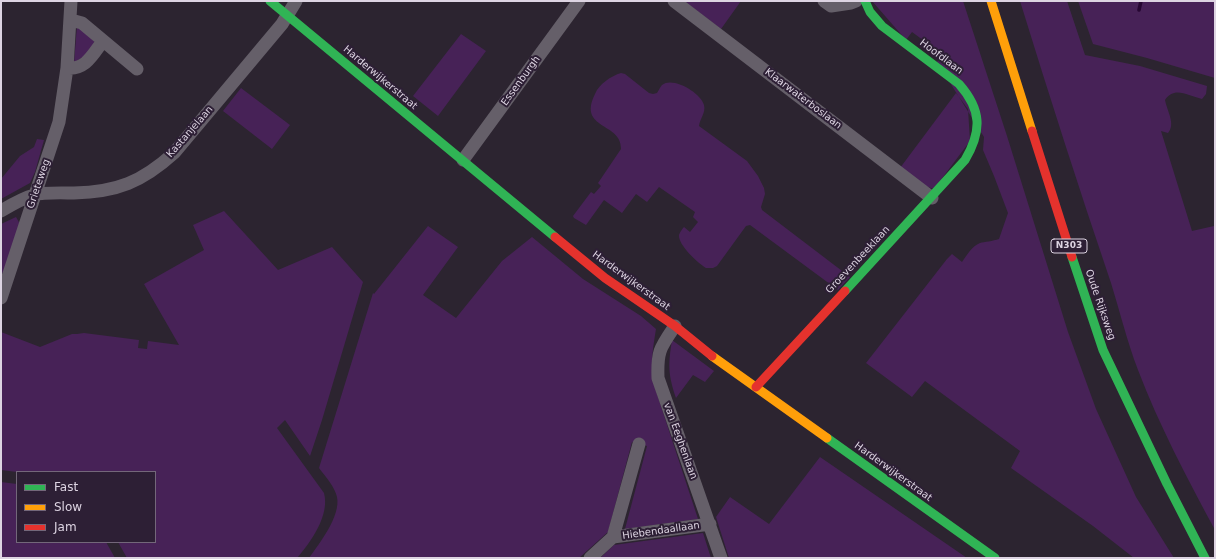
<!DOCTYPE html>
<style>
body{margin:0}
#map{position:relative;width:1216px;height:559px;overflow:hidden;background:#2c2430;font-family:"DejaVu Sans",sans-serif}
canvas{display:block}
.frame{position:absolute;inset:0;border:2px solid #ddd4e2;pointer-events:none}
.legend{position:absolute;left:16px;top:471px;width:140px;height:72px;box-sizing:border-box;background:#2d1f35;border:1px solid #73677a;margin:0;padding:5px 7px;list-style:none;font-size:12px;color:#ddd4e2}
.legend li{display:flex;align-items:center;gap:8px;height:20px}
.legend b{width:20px;border:1px solid #73677a}
</style>
<div id="map">
<canvas width="1216" height="559"></canvas>
<div class="frame"></div>
<ul class="legend">
<li><b style="height:5px;background:#30b455"></b>Fast</li>
<li><b style="height:5px;background:#ff9f0a"></b>Slow</li>
<li><b style="height:5px;background:#e5322d"></b>Jam</li>
</ul>
</div>
<script>
const g = document.querySelector('canvas').getContext('2d');
g.lineJoin = 'round';
function fillPath(path, color) { g.fillStyle = color; g.fill(path, 'evenodd'); }
function strokePath(path, color, width, dash) { g.strokeStyle = color; g.lineWidth = width; g.lineCap = dash ? 'butt' : 'round'; g.setLineDash(dash || []); g.stroke(path); }
function write(font, color, halo, rows, align = 'center') {
  g.font = font + ' "DejaVu Sans",sans-serif'; g.lineWidth = 4; g.setLineDash([]); g.textBaseline = 'middle'; g.strokeStyle = halo; g.fillStyle = color; for (const [text, x, y, turn = 0] of rows) {
    g.save(); g.translate(x, y); g.rotate((+turn || 0) * Math.PI / 180); g.textAlign = isNaN(turn) ? turn : align; if (halo) g.strokeText(text, 0, 0); g.fillText(text, 0, 0); g.restore();
  }
}
fillPath(new Path2D(`
 M 684,1 L 741,1 L 721,29 Z
 M 872,1 L 963,1 L 1007,136 L 1068,332 L 1096,409 L 1136,497 L 1174,558 L 1134,558 L 1093,526 L 1011,468 L 1020,451 L 925,381 L 912,397 L 866,363 L 947,259 L 952,254 L 962,262 C 967,255 972,246 980,243 C 984,242 993,241 999,239 L 1008,213 L 994,176 L 983,150 L 984,137 L 937,62 L 942,54 L 912,32 L 906,40 Z
 M 1020,1 L 1067,1 L 1085,55 L 1140,66 L 1207,86 L 1206,94 L 1202,99 C 1187,95 1174,86 1165,100 C 1167,111 1176,124 1168,133 L 1161,131 L 1192,231 L 1214,226 L 1215,228 L 1215,530 C 1187,478 1159,425 1138,370 C 1127,341 1120,312 1111,283 C 1079,189 1049,95 1020,1 Z
 M 1078,1 L 1215,1 L 1215,78 L 1147,58 L 1093,44 Z
 M 77,26 L 94,41 C 94,52 82,57 74,63 Z
 M 461,34 L 486,51 L 438,116 L 413,96 Z
 M 621,73 L 625,74 L 649,93 L 653,94 L 657,93 C 659,90 660,87 662,85 C 673,76 701,93 704,105 C 706,113 700,118 699,126 L 747,161 L 758,176 L 764,188 L 765,194 L 761,207 L 762,210 L 850,277 L 838,290 L 750,225 L 746,226 L 717,266 L 713,268 L 706,268 C 698,263 678,245 679,235 C 680,232 682,229 684,227 L 690,232 L 698,222 L 693,217 L 695,212 L 659,187 L 647,202 L 636,194 L 622,213 L 604,200 L 586,225 L 574,218 L 573,216 L 591,192 L 594,194 L 601,186 L 598,183 L 621,149 C 622,122 577,130 595,94 C 599,84 611,76 621,73 Z
 M 241,88 L 290,125 L 272,149 L 223,111 Z
 M 956,93 L 968,109 L 970,141 L 934,189 L 925,186 L 900,168 Z
 M 37,139 L 44,140 L 35,172 L 30,183 L 1,199 L 1,179 L 20,156 L 34,147 Z
 M 224,211 L 278,270 L 332,247 L 363,282 L 322,420 L 310,456 L 285,420 L 277,428 L 324,493 C 330,515 311,542 297,558 L 127,558 L 118,542 L 155,542 L 155,472 L 17,472 L 1,470 L 1,332 L 40,347 L 72,334 L 77,334 L 84,333 L 139,340 L 138,348 L 147,349 L 148,341 L 179,345 L 144,284 L 204,250 L 193,225 Z
 M 16,217 L 20,224 L 3,273 L 1,272 L 1,224 Z
 M 428,226 L 458,247 L 423,295 L 456,318 L 502,261 L 532,237 L 583,279 L 641,316 L 656,329 C 652,354 650,365 656,391 L 698,519 L 625,529 L 647,446 L 632,442 L 608,532 L 579,558 L 309,558 C 319,544 341,516 337,497 C 335,487 325,476 319,468 L 373,293 L 374,294 Z
 M 672,340 L 714,371 L 705,382 L 693,375 L 676,398 C 668,374 668,365 672,340 Z
 M 820,457 L 967,558 L 729,558 L 716,517 L 730,497 L 769,524 Z
 M 1,482 L 17,484 L 17,542 L 106,542 L 115,558 L 1,558 Z
 M 703,533 L 711,558 L 600,558 L 614,545 Z`), '#472257');
strokePath(new Path2D(`
 M 1139,10 L 1141,1`), '#260732', 3.5);
strokePath(new Path2D(`
 M 674,1 L 932,198
 M 824,1 L 831,6 L 851,3 L 856,1
 M 71,20 L 82,23 L 137,69
 M 67,68 C 86,70 93,54 103,41
 M 463,160 L 579,1
 M 1,211 C 11,205 23,198 34,195 C 43,192 64,193 74,193 C 117,192 142,182 174,153 L 282,24 L 296,1
 M 1,298 L 59,122 L 67,68 L 71,1
 M 675,326 C 660,348 657,351 658,378 L 721,558
 M 613,537 L 710,524
 M 590,558 L 613,537 L 639,444`), '#655f69', 13);
strokePath(new Path2D(`
 M 270,1 L 555,237
 M 1072,257 L 1103,350 L 1167,484 L 1205,558
 M 845,291 L 965,160 C 982,131 982,110 959,84 L 882,26 L 870,12 L 865,1
 M 827,438 L 995,558`), '#30b455', 9);
strokePath(new Path2D(`
 M 991,1 L 1032,131
 M 712,356 L 827,438`), '#ff9f0a', 9);
strokePath(new Path2D(`
 M 1032,131 L 1072,257
 M 555,237 L 605,278 L 675,326 L 712,356
 M 756,387 L 845,291`), '#e5322d', 9);
for (const [x, y, w] of [
 [1069,246,36]
]) { const box = new Path2D(); box.roundRect(x - w / 2, y - 7, w, 14, 3); g.fillStyle = '#2d1f35'; g.fill(box); strokePath(box, '#ddd4e2', 1); }
write('bold 9px', '#ddd4e2', null, [
 ["N303",1069,246]
]);
write('10px', '#ddd4e2', '#2d1f35', [
 ["Hoofdlaan",941,57,37],
 ["Harderwijkerstraat",380,78,40],
 ["Essenburgh",521,81,-54],
 ["Klaarwaterboslaan",803,99,37],
 ["Kastanjelaan",190,132,-49],
 ["Grieteweg",39,184,-71],
 ["Groevenbeeklaan",858,260,-47],
 ["Harderwijkerstraat",631,281,36],
 ["Oude Rijksweg",1100,305,71],
 ["van Eeghenlaan",680,441,70],
 ["Harderwijkerstraat",893,472,36],
 ["Hiebendaallaan",661,531,-8]
]);
</script>
